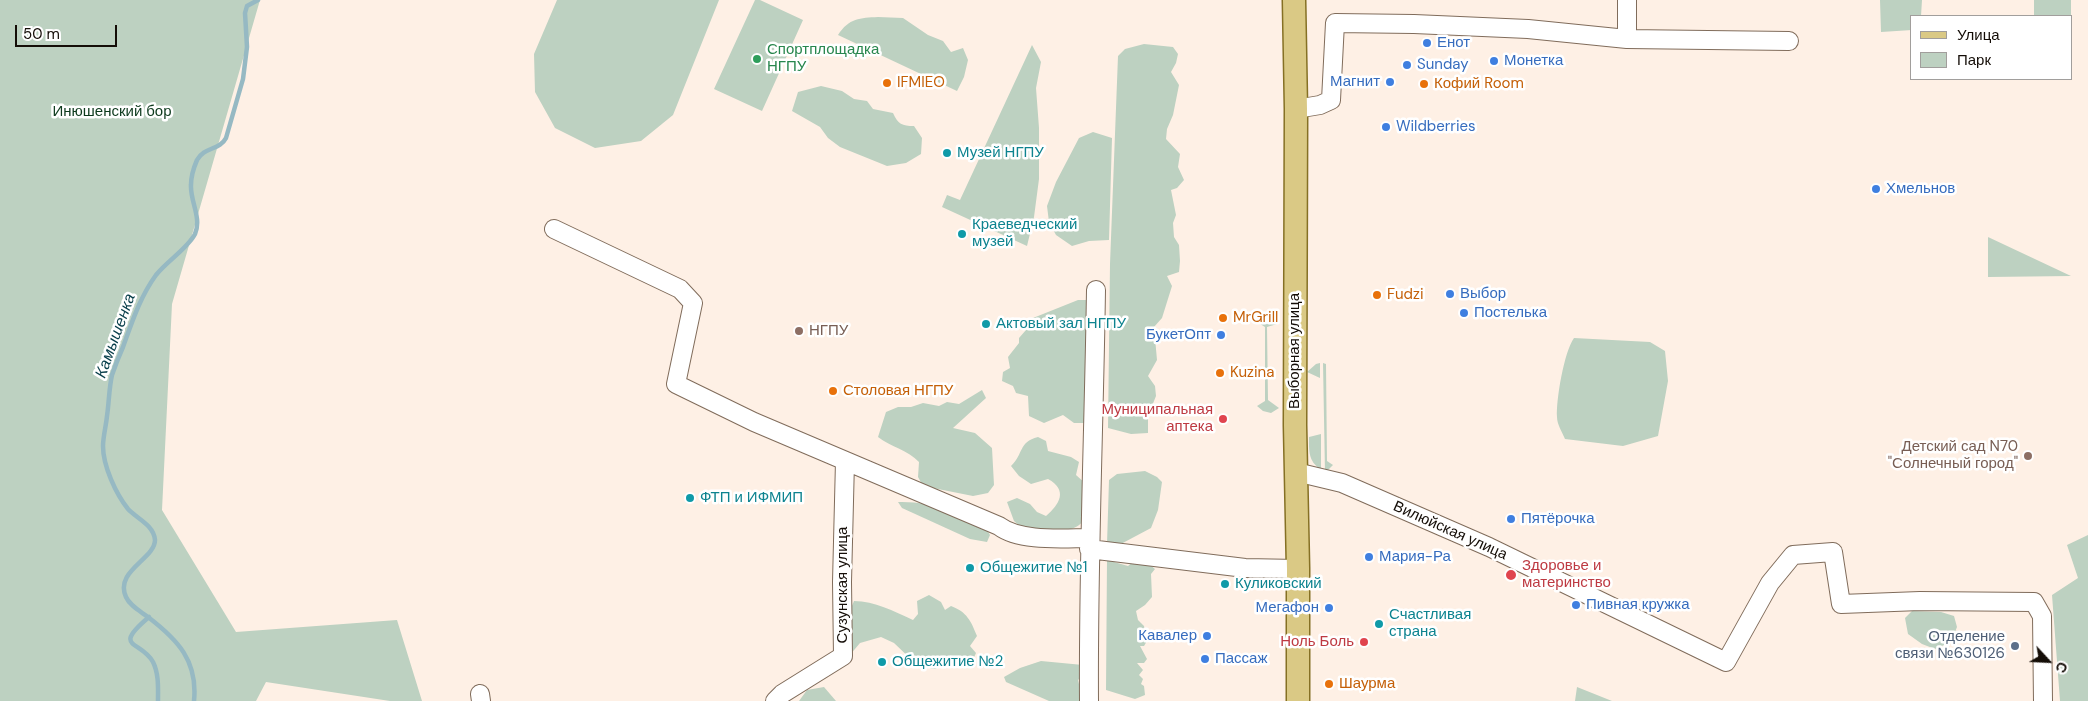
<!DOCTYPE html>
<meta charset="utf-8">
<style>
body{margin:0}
#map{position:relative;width:2088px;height:701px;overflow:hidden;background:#fef0e5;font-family:"DM Sans",sans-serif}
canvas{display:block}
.legend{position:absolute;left:1910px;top:15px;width:162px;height:65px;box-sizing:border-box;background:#fff;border:1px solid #a19e9c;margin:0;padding:6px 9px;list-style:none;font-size:15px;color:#140d07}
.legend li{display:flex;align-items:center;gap:10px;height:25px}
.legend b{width:25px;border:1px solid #a19e9c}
.north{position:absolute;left:2023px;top:636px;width:50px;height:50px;-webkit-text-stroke:4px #fff;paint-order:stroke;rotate:115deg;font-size:14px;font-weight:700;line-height:20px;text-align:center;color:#140d07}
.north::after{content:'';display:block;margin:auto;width:18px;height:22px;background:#140d07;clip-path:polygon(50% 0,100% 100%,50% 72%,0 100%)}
.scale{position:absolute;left:15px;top:25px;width:102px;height:22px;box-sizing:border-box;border:2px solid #140d07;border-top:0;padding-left:6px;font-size:15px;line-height:18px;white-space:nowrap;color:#140d07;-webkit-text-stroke:4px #fff;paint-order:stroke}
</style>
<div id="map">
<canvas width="2088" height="701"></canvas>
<ul class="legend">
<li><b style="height:6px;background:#dac985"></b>Улица</li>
<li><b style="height:14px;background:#bdd1c1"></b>Парк</li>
</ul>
<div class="north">С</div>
<div class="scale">50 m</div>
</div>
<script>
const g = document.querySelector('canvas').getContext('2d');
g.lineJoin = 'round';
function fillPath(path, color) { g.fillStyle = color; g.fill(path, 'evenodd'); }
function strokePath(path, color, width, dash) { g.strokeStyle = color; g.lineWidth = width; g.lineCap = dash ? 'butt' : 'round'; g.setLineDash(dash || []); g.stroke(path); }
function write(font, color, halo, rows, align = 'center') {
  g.font = font + ' "DM Sans",sans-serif'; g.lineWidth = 5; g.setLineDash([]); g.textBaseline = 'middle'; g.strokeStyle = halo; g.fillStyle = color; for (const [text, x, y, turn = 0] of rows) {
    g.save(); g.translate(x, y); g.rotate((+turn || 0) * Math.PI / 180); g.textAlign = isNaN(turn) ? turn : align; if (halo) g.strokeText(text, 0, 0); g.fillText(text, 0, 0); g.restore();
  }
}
fillPath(new Path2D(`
 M 0,0 L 260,0 L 172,304 L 162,510 L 236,632 L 397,620 L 422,701 L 390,701 L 266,682 L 256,701 L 0,701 Z
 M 557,0 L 719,0 L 673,115 L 641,141 L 595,148 L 555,128 L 535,92 L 534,54 Z
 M 755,0 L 760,0 L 803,20 L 762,111 L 714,89 Z
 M 1880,0 L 1922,0 L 1921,16 L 1912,16 L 1912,30 L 1881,32 Z
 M 2034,0 L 2071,0 L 2071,16 L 2034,16 Z
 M 878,17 L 903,18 L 928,35 L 943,41 L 951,52 L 963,48 L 968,60 L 964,77 L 957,91 L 838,35 C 849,18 860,18 878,17 Z
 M 1144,44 L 1173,47 L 1178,54 L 1176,63 L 1171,72 L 1179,85 L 1173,115 L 1167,129 L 1166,139 L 1180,154 L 1178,167 L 1184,180 L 1177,188 L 1171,190 L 1176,215 L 1173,223 L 1174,237 L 1179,245 L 1180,261 L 1179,272 L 1167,276 L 1172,286 L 1162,318 L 1154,327 L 1157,360 L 1148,376 L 1155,386 L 1156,396 L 1148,416 L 1148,433 L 1131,434 L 1108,428 L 1110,264 L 1118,56 L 1125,49 Z
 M 1032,45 L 1041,62 L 1036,88 L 1039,128 L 1039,179 L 1034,217 L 1027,246 L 942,207 L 947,195 L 960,200 Z
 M 821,86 L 842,91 L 854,99 L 867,101 L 873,109 L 893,113 C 898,124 902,126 914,126 L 922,138 L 921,154 L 906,163 L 887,166 L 840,147 L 828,138 L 820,127 L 792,111 L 798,92 Z
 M 1093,132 L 1112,138 L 1109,240 L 1089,241 L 1072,246 L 1056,235 L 1049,222 L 1047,206 L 1056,182 L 1079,138 Z
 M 1988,236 L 1988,237 L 2071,276 L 1988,277 Z
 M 1078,300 L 1092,300 L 1086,423 L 1074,423 L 1063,415 L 1044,423 L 1029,416 L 1028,396 L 1016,393 L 1013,386 L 1002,381 L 1003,372 L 1010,368 L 1008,357 L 1019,343 L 1019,338 L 1026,330 L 1028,320 Z
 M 1264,314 L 1272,316 L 1277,324 L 1267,327 L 1268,400 L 1279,408 L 1271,413 L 1263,411 L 1257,406 L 1265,401 L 1265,327 L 1257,322 Z
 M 1574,338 L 1650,342 L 1665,351 L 1668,381 L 1658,436 L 1623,446 L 1565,439 C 1562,432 1557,424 1557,417 C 1556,400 1564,352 1574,338 Z
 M 1320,363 L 1320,378 L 1307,372 L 1316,364 Z
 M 1323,363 L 1326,364 L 1327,461 L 1333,465 L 1325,473 Z
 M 982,390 L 986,398 L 953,428 L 975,433 L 992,448 L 994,485 L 988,493 L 973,496 L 923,486 L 918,477 L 919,462 C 908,450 891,447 878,437 L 886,412 L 898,407 L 911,407 L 923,403 L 939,406 L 947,402 L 959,404 Z
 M 1321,434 L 1321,469 C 1308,462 1309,450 1309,437 Z
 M 1038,437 L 1046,441 L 1048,451 L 1071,457 L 1079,462 L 1076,475 L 1086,484 C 1086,492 1089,508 1086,516 C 1077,538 1042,530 1024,530 L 1014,521 L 1007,502 L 1017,498 L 1030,504 L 1037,512 L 1046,516 C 1060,504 1068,490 1048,479 L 1031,484 L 1019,476 L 1011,466 C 1024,454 1018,442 1038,437 Z
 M 1145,471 L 1157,477 L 1162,482 L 1158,510 L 1151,528 L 1119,545 L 1107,544 L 1109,480 L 1117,474 Z
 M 898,502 C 934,501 954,513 986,528 L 990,535 L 987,542 L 970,539 L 902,508 Z
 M 2088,535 L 2088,701 L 2060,701 L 2052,595 L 2078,578 L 2067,545 Z
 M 1107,560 L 1128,566 L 1134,561 L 1141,565 L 1149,564 L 1155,569 L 1151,574 L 1152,597 L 1145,605 L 1136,611 L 1138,620 L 1144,626 L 1147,641 L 1144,646 L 1140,646 L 1147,659 L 1144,663 L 1137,663 L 1143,670 L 1139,675 L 1143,679 L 1141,684 L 1144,686 L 1145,695 L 1135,699 L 1106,690 Z
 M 929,595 L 941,602 L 945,610 L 951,606 C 967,612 971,621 977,636 L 970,646 L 976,653 L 972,662 L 963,665 L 953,663 L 934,669 L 922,666 L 916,664 L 894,643 L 881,637 L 860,643 L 844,662 L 835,646 L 854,601 C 875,601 893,611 913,620 L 918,614 L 917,601 Z
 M 1912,611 L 1941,612 L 1954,616 L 1957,627 L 1951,642 L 1935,649 L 1922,644 L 1908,634 L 1905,618 Z
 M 1041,661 L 1083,665 L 1083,675 L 1078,680 L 1083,701 L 1049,701 L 1006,682 L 1004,677 L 1020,668 Z
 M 824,687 L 836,701 L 799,701 L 807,690 Z
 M 1577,687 L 1612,701 L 1575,701 Z`), '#bdd1c1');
strokePath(new Path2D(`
 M 149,617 C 111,649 141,640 153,662 C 159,674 158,688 158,701
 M 194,701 C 198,661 178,640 148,617 C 140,611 130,606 126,597 C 114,571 155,559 155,540 C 154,525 136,518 128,509 C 116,494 103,466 103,446 C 103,437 106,426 107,416 C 109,403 109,388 112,375 C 115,366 119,356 123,347 C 132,322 140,297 156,275 C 167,261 188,248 195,234 C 202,218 190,201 191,185 C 191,177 194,167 197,160 C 204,147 220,150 226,138 L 243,79 L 247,47 L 245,13 L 247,6 L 258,0`), '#96b9c3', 4.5);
const minor = new Path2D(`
 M 1627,39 L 1627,0
 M 1296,109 L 1320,105 L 1331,100 L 1335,23 L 1414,24 L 1528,29 L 1627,39 L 1789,41
 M 554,229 L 680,289 L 693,303 L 676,384 L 754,422 L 999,526 C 1020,542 1063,538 1090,538
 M 1296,472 L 1342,483 L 1489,547 L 1726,662 L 1770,583 L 1793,555 L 1833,552 L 1841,604 L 1920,601 L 2034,602 L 2042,616 L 2043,701
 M 1089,549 L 1245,568 L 1298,569
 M 480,694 L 481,701
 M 775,701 L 782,694 L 843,656 L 842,582 L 845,461
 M 1089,701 C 1088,564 1094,427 1096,290`);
const major = new Path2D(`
 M 1294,0 L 1296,109 L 1295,425 L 1298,569 L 1298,701`);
strokePath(minor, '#806c5b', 20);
strokePath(major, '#857024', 25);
strokePath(minor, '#fff', 18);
strokePath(major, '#dac985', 22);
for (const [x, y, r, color] of [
 [1427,43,5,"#3f7fe0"],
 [757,59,5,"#2e9e5b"],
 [1494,61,5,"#3f7fe0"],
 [1407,65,5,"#3f7fe0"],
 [1390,82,5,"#3f7fe0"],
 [887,83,5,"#e8710a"],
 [1424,84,5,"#e8710a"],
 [1386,127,5,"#3f7fe0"],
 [947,153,5,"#0f9aa8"],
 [1876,189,5,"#3f7fe0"],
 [962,234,5,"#0f9aa8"],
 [1450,294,5,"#3f7fe0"],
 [1377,295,5,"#e8710a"],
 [1464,313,5,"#3f7fe0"],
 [1223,318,5,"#e8710a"],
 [986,324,5,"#0f9aa8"],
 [799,331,5,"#8d6e63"],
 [1221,335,5,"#3f7fe0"],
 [1220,373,5,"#e8710a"],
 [833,391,5,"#e8710a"],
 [1223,419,5,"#e0444e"],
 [2028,456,5,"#8d6e63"],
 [690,498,5,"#0f9aa8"],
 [1511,519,5,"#3f7fe0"],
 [1369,557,5,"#3f7fe0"],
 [970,568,5,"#0f9aa8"],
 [1511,575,6,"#e0444e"],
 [1225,584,5,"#0f9aa8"],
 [1576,605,5,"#3f7fe0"],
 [1329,608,5,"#3f7fe0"],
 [1379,624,5,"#0f9aa8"],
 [1207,636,5,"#3f7fe0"],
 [1364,642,5,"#e0444e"],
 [2015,646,5,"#5c6f8a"],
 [1205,659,5,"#3f7fe0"],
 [882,662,5,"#0f9aa8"],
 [1329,684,5,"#e8710a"]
]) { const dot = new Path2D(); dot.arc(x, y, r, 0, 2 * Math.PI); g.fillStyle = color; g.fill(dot); strokePath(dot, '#fff', 2); }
write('15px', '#366cbe', '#fff', [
 ["Енот",1437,43],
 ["Монетка",1504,61],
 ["Sunday",1417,65],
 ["Магнит",1380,82,"right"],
 ["Wildberries",1396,127],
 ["Хмельнов",1886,189],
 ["Выбор",1460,294],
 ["Постелька",1474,313],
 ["БукетОпт",1211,335,"right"],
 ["Пятёрочка",1521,519],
 ["Мария-Ра",1379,557],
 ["Пивная кружка",1586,605],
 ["Мегафон",1319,608,"right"],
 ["Кавалер",1197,636,"right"],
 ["Пассаж",1215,659]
], 'left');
write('15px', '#27864d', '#fff', [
 ["Спортплощадка",767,50],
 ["НГПУ",767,67]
], 'left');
write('15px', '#c56008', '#fff', [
 ["IFMIEO",897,83],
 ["Кофий Room",1434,84],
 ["Fudzi",1387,295],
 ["MrGrill",1233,318],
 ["Kuzina",1230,373],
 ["Столовая НГПУ",843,391],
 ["Шаурма",1339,684]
], 'left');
write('15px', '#0d3a1d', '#fff', [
 ["Инюшенский бор",112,112]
]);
write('15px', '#0d838f', '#fff', [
 ["Музей НГПУ",957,153],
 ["Краеведческий",972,225],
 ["музей",972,242],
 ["Актовый зал НГПУ",996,324],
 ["ФТП и ИФМИП",700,498],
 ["Общежитие №1",980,568],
 ["Куликовский",1235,584],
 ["Счастливая",1389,615],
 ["страна",1389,632],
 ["Общежитие №2",892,662]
], 'left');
write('15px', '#785e54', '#fff', [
 ["НГПУ",809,331],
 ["Детский сад N70",2018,447,"right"],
 ["\"Солнечный город\"",2018,464,"right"]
], 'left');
write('15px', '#140d07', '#fff', [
 ["Выборная улица",1295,351,-90],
 ["Вилюйская улица",1450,531,24],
 ["Сузунская улица",843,585,-90]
]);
write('15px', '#be3a42', '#fff', [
 ["Муниципальная",1213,410],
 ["аптека",1213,427],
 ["Здоровье и",1522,566,"left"],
 ["материнство",1522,583,"left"],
 ["Ноль Боль",1354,642]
], 'right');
write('15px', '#4e5e75', '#fff', [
 ["Отделение",2005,637],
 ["связи №630126",2005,654]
], 'right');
write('italic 16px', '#073d49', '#fff', [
 ["Камышенка",116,336,-70]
]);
</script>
